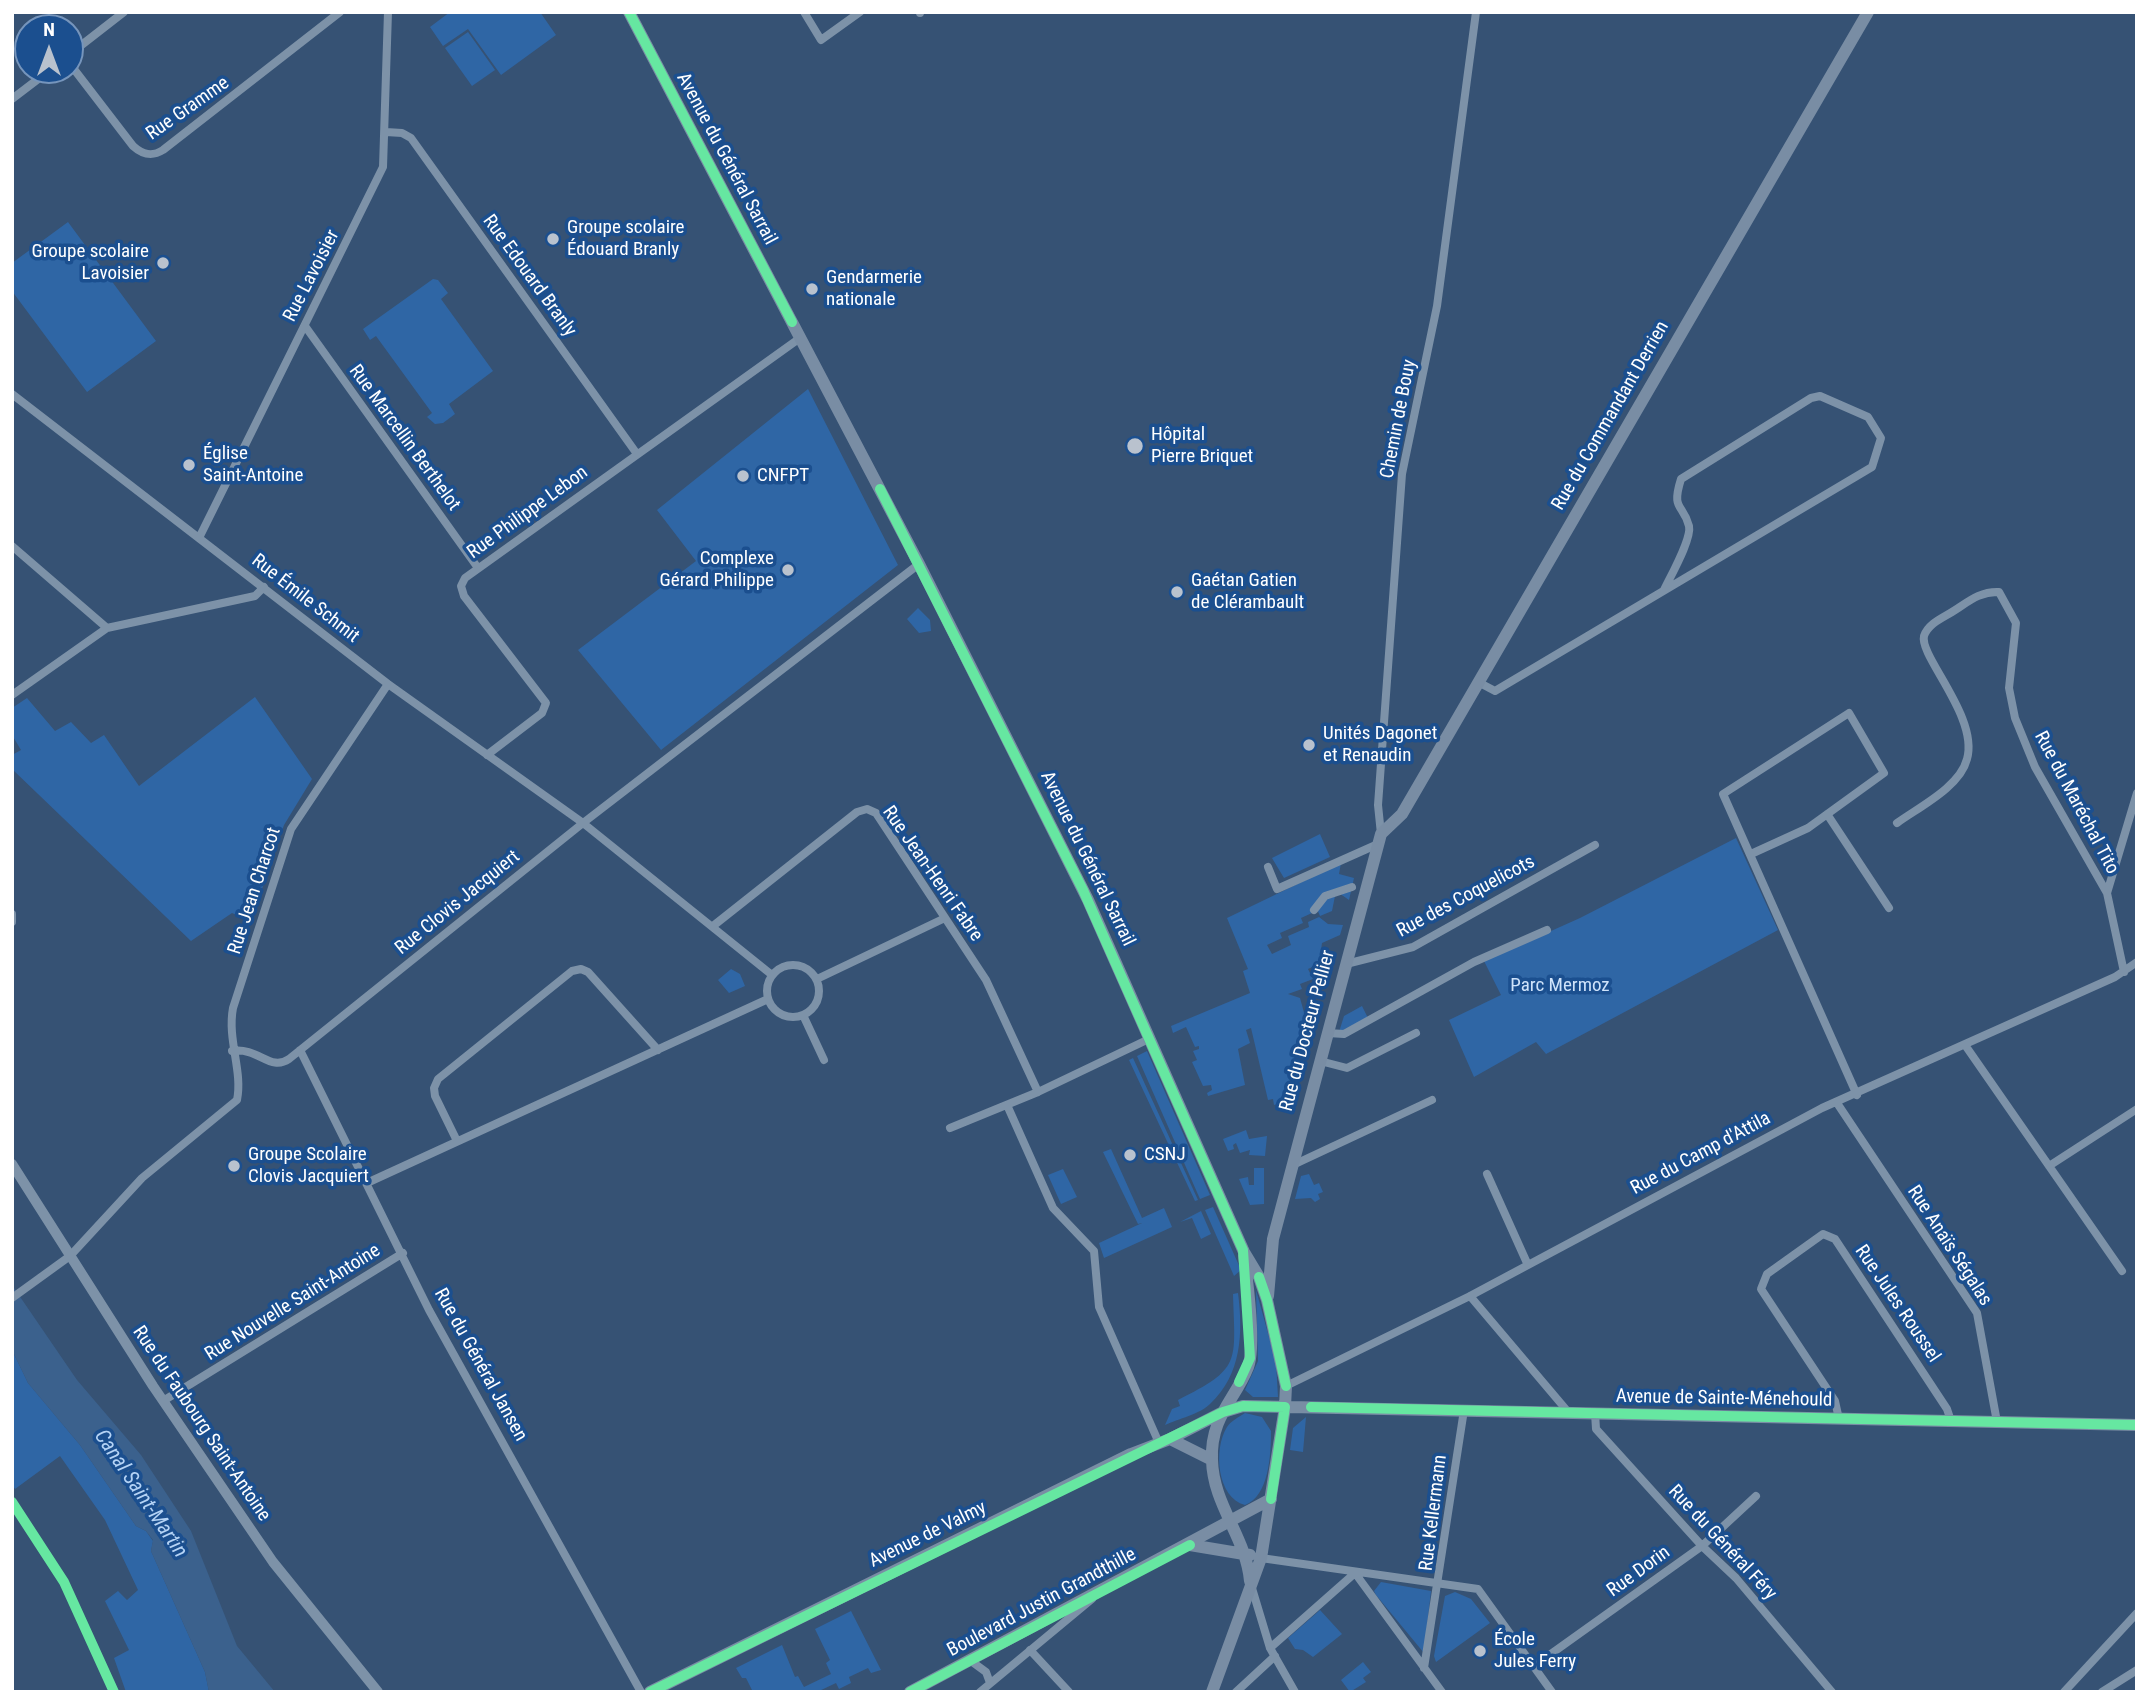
<!DOCTYPE html>
<meta charset="utf-8">
<style>
body{margin:0}
#map{position:relative;width:2149px;height:1704px;overflow:hidden;background:#365274;font-family:"Roboto Condensed",sans-serif}
canvas{display:block}
.frame{position:absolute;inset:0;border:14px solid #fff;pointer-events:none}
.north{position:absolute;left:14px;top:14px;width:70px;height:70px;box-sizing:border-box;background:#1b4f8f;border:2px solid #7695bc;border-radius:50%;rotate:0deg;font-size:19px;font-weight:700;line-height:28px;text-align:center;color:#fff}
.north::after{content:'';display:block;margin:auto;width:24px;height:32px;background:#b9c2ce;clip-path:polygon(50% 0,100% 100%,50% 72%,0 100%)}
</style>
<div id="map">
<canvas width="2149" height="1704"></canvas>
<div class="frame"></div>
<div class="north">N</div>
</div>
<script>
const g = document.querySelector('canvas').getContext('2d');
g.lineJoin = 'round';
function fillPath(path, color) { g.fillStyle = color; g.fill(path, 'evenodd'); }
function strokePath(path, color, width, dash) { g.strokeStyle = color; g.lineWidth = width; g.lineCap = dash ? 'butt' : 'round'; g.setLineDash(dash || []); g.stroke(path); }
function write(font, color, halo, rows, align = 'center') {
  g.font = font + ' "Roboto Condensed",sans-serif'; g.lineWidth = 7; g.setLineDash([]); g.textBaseline = 'middle'; g.strokeStyle = halo; g.fillStyle = color; for (const [text, x, y, turn = 0] of rows) {
    g.save(); g.translate(x, y); g.rotate((+turn || 0) * Math.PI / 180); g.textAlign = isNaN(turn) ? turn : align; if (halo) g.strokeText(text, 0, 0); g.fillText(text, 0, 0); g.restore();
  }
}
fillPath(new Path2D(`
 M 450,12 L 540,12 L 556,35 L 501,75 L 468,29 L 443,46 L 430,27 Z
 M 468,32 L 495,70 L 472,86 L 445,48 Z
 M 68,222 L 156,341 L 87,392 L 12,291 L 12,263 Z
 M 433,279 L 438,280 L 448,293 L 441,299 L 493,371 L 449,404 L 455,414 L 443,423 L 435,424 L 427,417 L 432,413 L 376,336 L 370,340 L 363,329 Z
 M 808,389 L 898,565 L 661,750 L 578,650 L 696,561 L 657,510 Z
 M 918,608 L 930,620 L 931,631 L 919,633 L 907,619 Z
 M 255,697 L 312,779 L 284,825 L 251,921 L 232,913 L 191,941 L 12,769 L 12,755 L 21,750 L 12,735 L 12,708 L 27,698 L 55,731 L 71,722 L 91,743 L 104,735 L 139,786 Z
 M 1320,834 L 1330,857 L 1284,878 L 1272,858 Z
 M 1736,838 L 1778,930 L 1546,1054 L 1536,1042 L 1474,1077 L 1449,1020 L 1501,995 L 1484,961 L 1580,918 Z
 M 1341,863 L 1339,874 L 1354,878 L 1349,900 L 1336,891 L 1332,911 L 1320,916 L 1317,909 L 1311,911 L 1312,913 L 1301,918 L 1303,923 L 1280,933 L 1282,938 L 1267,945 L 1272,954 L 1291,945 L 1288,936 L 1309,927 L 1308,922 L 1319,917 L 1328,924 L 1343,925 L 1340,935 L 1322,943 L 1319,964 L 1308,969 L 1313,979 L 1300,984 L 1302,989 L 1288,994 L 1300,998 L 1305,1016 L 1308,1015 L 1301,1047 L 1296,1047 L 1287,1101 L 1274,1105 L 1273,1099 L 1268,1100 L 1251,1028 L 1246,1030 L 1250,1043 L 1238,1049 L 1245,1085 L 1208,1096 L 1207,1093 L 1212,1090 L 1211,1085 L 1203,1086 L 1192,1062 L 1197,1060 L 1193,1051 L 1199,1049 L 1199,1046 L 1195,1047 L 1186,1027 L 1173,1033 L 1171,1026 L 1250,993 L 1243,971 L 1248,969 L 1227,918 Z
 M 731,969 L 740,974 L 745,986 L 729,993 L 718,980 Z
 M 1362,1006 L 1368,1018 L 1339,1032 L 1344,1016 Z
 M 1147,1051 L 1210,1195 L 1200,1199 L 1137,1056 Z
 M 1133,1058 L 1198,1200 L 1195,1201 L 1129,1060 Z
 M 1246,1130 L 1249,1139 L 1267,1136 L 1265,1156 L 1249,1155 L 1250,1150 L 1240,1153 L 1236,1143 L 1233,1145 L 1234,1149 L 1228,1151 L 1223,1139 Z
 M 1111,1149 L 1142,1218 L 1164,1208 L 1172,1227 L 1104,1258 L 1099,1243 L 1142,1223 L 1138,1224 L 1103,1152 Z
 M 1254,1168 L 1264,1168 L 1264,1204 L 1250,1205 L 1239,1179 L 1248,1177 L 1249,1185 L 1254,1185 Z
 M 1063,1169 L 1077,1197 L 1061,1204 L 1048,1175 Z
 M 1309,1174 L 1314,1185 L 1319,1183 L 1323,1192 L 1318,1194 L 1320,1199 L 1315,1202 L 1311,1198 L 1295,1199 L 1301,1176 Z
 M 1213,1207 L 1241,1270 L 1234,1276 L 1205,1210 Z
 M 1201,1211 L 1211,1234 L 1201,1239 L 1192,1218 L 1180,1222 Z
 M 1256,1290 L 1276,1362 L 1278,1397 L 1253,1397 L 1245,1390 L 1258,1361 Z
 M 1238,1293 C 1243,1333 1242,1374 1210,1404 C 1200,1414 1178,1419 1165,1425 L 1172,1409 L 1180,1406 L 1178,1400 C 1242,1368 1235,1363 1233,1294 Z
 M 12,1350 L 28,1383 L 80,1445 L 136,1526 L 146,1531 L 153,1541 L 151,1551 L 205,1672 L 209,1692 L 126,1692 L 114,1658 L 129,1650 L 105,1601 L 118,1591 L 127,1600 L 138,1590 L 105,1520 L 60,1456 L 15,1489 L 12,1484 Z
 M 1245,1413 L 1262,1417 L 1271,1431 C 1271,1455 1269,1496 1245,1505 C 1217,1498 1213,1449 1227,1427 C 1231,1421 1239,1417 1245,1413 Z
 M 1306,1417 L 1303,1452 L 1290,1450 L 1293,1428 Z
 M 1381,1582 L 1431,1591 L 1424,1653 L 1376,1595 L 1374,1591 Z
 M 1455,1592 L 1471,1599 L 1490,1623 L 1436,1662 L 1434,1656 L 1445,1596 Z
 M 1320,1610 L 1342,1634 L 1313,1657 L 1303,1650 L 1295,1649 L 1288,1638 Z
 M 851,1611 L 881,1670 L 871,1673 L 868,1668 L 849,1677 L 851,1683 L 839,1689 L 836,1683 L 817,1692 L 753,1692 L 746,1678 L 742,1678 L 736,1668 L 782,1645 L 795,1677 L 798,1676 L 804,1687 L 831,1674 L 826,1663 L 830,1660 L 815,1629 Z
 M 1363,1662 L 1371,1672 L 1363,1678 L 1366,1682 L 1350,1692 L 1341,1680 Z`), '#2f66a5');
fillPath(new Path2D(`
 M 12,1285 L 77,1380 L 141,1455 L 191,1531 L 237,1646 L 275,1692 L 209,1692 L 205,1672 L 151,1551 L 153,1540 L 146,1531 L 136,1526 L 80,1445 L 28,1383 L 12,1350 Z`), '#3b618d');
strokePath(new Path2D(`
 M 804,12 L 821,40 L 860,12
 M 920,12 L 920,13
 M 70,54 L 124,12
 M 70,64 L 133,146 C 143,155 152,157 163,150 L 340,12
 M 12,99 L 50,70
 M 386,132 L 402,133 L 411,138 L 637,454
 M 305,326 L 478,568
 M 12,394 L 388,684 L 583,823 L 772,975
 M 199,538 L 383,167 L 388,12
 M 12,546 L 107,628
 M 1478,682 L 1495,691 L 1872,467 L 1881,438 L 1868,417 L 1820,396 L 1811,398 L 1681,479 C 1671,511 1683,503 1689,526 C 1692,539 1670,577 1664,590
 M 12,695 L 107,628 L 255,596 L 264,587
 M 487,755 L 542,713 L 546,703 L 464,596 L 461,586 L 465,578 L 800,338
 M 1827,814 L 1889,908
 M 1897,823 C 1919,807 1960,787 1967,759 C 1979,717 1919,656 1924,636 C 1928,624 1942,618 1952,612 C 1968,602 1980,591 1999,592 L 2016,623 L 2009,688 L 2015,718 L 2035,767 L 2107,893
 M 1381,834 L 1378,805 L 1402,474 L 1437,306 L 1476,12
 M 1751,854 L 1808,828 L 1884,773 L 1849,713 L 1723,794 L 1857,1095
 M 1268,867 L 1277,889 L 1378,844
 M 1314,910 L 1325,896 L 1352,887
 M 12,914 L 12,922
 M 713,926 L 857,812 L 867,809 L 876,813 L 986,980 L 1038,1092
 M 1346,964 L 1413,947 L 1595,845
 M767 991a26 26 0 1 1 52 0a26 26 0 1 1-52 0Z
 M 2124,972 L 2107,893 L 2137,793
 M 817,979 L 945,918
 M 803,1015 L 824,1060
 M 1328,1033 L 1344,1034 L 1474,962 L 1547,930
 M 1965,1045 L 2122,1271
 M 300,1050 L 429,1310 L 641,1692
 M 232,1051 C 259,1047 270,1072 289,1059 L 583,823 L 919,564
 M 1320,1061 L 1347,1068 L 1416,1033
 M 1837,1103 L 1977,1313 L 1997,1422
 M 1007,1105 L 1053,1208 L 1094,1251 L 1099,1307 L 1159,1443
 M 950,1128 L 1038,1092 L 1151,1038
 M 457,1141 L 435,1096 L 434,1088 L 438,1079 L 572,971 L 581,969 L 588,972 L 658,1050
 M 1293,1165 L 1432,1100
 M 2049,1166 L 2137,1109
 M 1487,1174 L 1527,1263
 M 369,1182 L 768,999
 M 1470,1296 L 1569,1413
 M 12,1298 L 70,1256 L 142,1178 L 237,1100 C 243,1071 227,1040 233,1008 L 291,829 L 388,684
 M 1286,1386 L 1470,1296 L 1822,1108 L 2115,977 L 2137,962
 M 163,1401 L 403,1253
 M 1595,1413 L 1596,1429 L 1702,1546 L 1736,1578 L 1832,1692
 M 1839,1419 L 1835,1401 L 1761,1289 L 1767,1274 L 1823,1234 L 1835,1239 L 1947,1409 L 1951,1421
 M 12,1502 L 64,1582 L 114,1692
 M 1261,1558 L 1478,1589 L 1552,1692
 M 1355,1573 L 1442,1692
 M 1251,1585 L 1270,1648 L 1295,1692
 M 1270,1648 L 1355,1573
 M 1030,1650 L 1069,1692
 M 971,1661 L 986,1672 L 990,1683
 M 1534,1666 L 1702,1546 L 1756,1496
 M 1424,1668 L 1464,1410
 M 980,1692 L 1092,1599
 M 1236,1692 L 1275,1656
 M 2064,1692 L 2137,1613
 M 2102,1692 L 2137,1670`), '#7d92a8', 8);
strokePath(new Path2D(`
 M 12,1164 L 153,1386 L 273,1562 L 378,1692`), '#7d92a8', 10);
strokePath(new Path2D(`
 M 629,12 L 919,564 L 1088,900 L 1244,1252 L 1259,1277 L 1267,1300 L 1286,1386 L 1285,1407 L 1261,1558 L 1212,1692
 M 1244,1255 C 1247,1279 1256,1346 1248,1367 C 1235,1400 1210,1417 1212,1460 C 1213,1505 1246,1537 1250,1581
 M 1268,1296 L 1273,1239 L 1381,834 L 1402,814 L 1868,12
 M 1170,1439 L 1212,1460
 M 1190,1545 L 1250,1555
 M 650,1692 L 1131,1454 L 1170,1439 L 1223,1412 L 1243,1406 L 2137,1425
 M 910,1692 L 1271,1499`), '#798da4', 12);
strokePath(new Path2D(`
 M 629,12 L 792,322
 M 880,489 L 1083,890 L 1243,1250 L 1250,1358 L 1239,1382
 M 1259,1277 L 1267,1300 L 1286,1386
 M 1311,1407 L 2137,1425
 M 12,1502 L 64,1582 L 114,1692
 M 650,1692 L 1223,1412 L 1243,1406 L 1285,1407 L 1271,1499
 M 910,1692 L 1190,1545`), '#66e7a1', 10);
for (const [x, y, r, color] of [
 [553,239,7,"#b9c2ce"],
 [163,263,7,"#b9c2ce"],
 [812,289,7,"#b9c2ce"],
 [1135,446,9,"#b9c2ce"],
 [189,465,7,"#b9c2ce"],
 [743,476,7,"#b9c2ce"],
 [788,570,7,"#b9c2ce"],
 [1177,592,7,"#b9c2ce"],
 [1309,745,7,"#b9c2ce"],
 [1130,1155,7,"#b9c2ce"],
 [234,1166,7,"#b9c2ce"],
 [1480,1651,7,"#b9c2ce"]
]) { const dot = new Path2D(); dot.arc(x, y, r, 0, 2 * Math.PI); g.fillStyle = color; g.fill(dot); strokePath(dot, '#1b4f8f', 2.5); }
write('19px', '#fff', '#1b4f8f', [
 ["Rue Gramme",188,109,-35],
 ["Avenue du Général Sarrail",726,159,62],
 ["Rue Lavoisier",312,276,-63],
 ["Rue Edouard Branly",529,276,54],
 ["Rue du Commandant Derrien",1611,416,-60],
 ["Chemin de Bouy",1399,419,-79],
 ["Rue Marcellin Berthelot",404,438,54],
 ["Rue Philippe Lebon",528,513,-36],
 ["Rue Émile Schmit",305,599,38],
 ["Rue du Maréchal Tito",2076,803,62],
 ["Avenue du Général Sarrail",1087,859,64],
 ["Rue Jean-Henri Fabre",932,874,55],
 ["Rue Jean Charcot",255,891,-72],
 ["Rue des Coquelicots",1466,897,-28],
 ["Rue Clovis Jacquiert",458,903,-39],
 ["Rue du Docteur Pellier",1308,1031,-75],
 ["Rue du Camp d'Attila",1701,1154,-28],
 ["Rue Anaïs Ségalas",1949,1246,57],
 ["Rue Nouvelle Saint-Antoine",293,1303,-32],
 ["Rue Jules Roussel",1897,1304,56],
 ["Rue du Général Jansen",480,1365,61],
 ["Avenue de Sainte-Ménehould",1724,1399,1],
 ["Rue du Faubourg Saint-Antoine",201,1424,56],
 ["Rue Kellermann",1434,1513,-83],
 ["Avenue de Valmy",928,1535,-26],
 ["Rue du Général Féry",1722,1543,47],
 ["Rue Dorin",1639,1572,-36],
 ["Boulevard Justin Grandthille",1042,1603,-28]
]);
write('19px', '#fff', '#1b4f8f', [
 ["Groupe scolaire",567,228],
 ["Édouard Branly",567,250],
 ["Groupe scolaire",149,252,"right"],
 ["Lavoisier",149,274,"right"],
 ["Gendarmerie",826,278],
 ["nationale",826,300],
 ["Hôpital",1151,435],
 ["Pierre Briquet",1151,457],
 ["Église",203,454],
 ["Saint-Antoine",203,476],
 ["CNFPT",757,476],
 ["Complexe",774,559,"right"],
 ["Gérard Philippe",774,581,"right"],
 ["Gaétan Gatien",1191,581],
 ["de Clérambault",1191,603],
 ["Unités Dagonet",1323,734],
 ["et Renaudin",1323,756],
 ["Groupe Scolaire",248,1155],
 ["Clovis Jacquiert",248,1177],
 ["CSNJ",1144,1155],
 ["École",1494,1640],
 ["Jules Ferry",1494,1662]
], 'left');
write('19px', '#cfe3fa', '#1b4f8f', [
 ["Parc Mermoz",1560,986]
]);
write('italic 21px', '#b5d3f5', '#1b4f8f', [
 ["Canal Saint-Martin",140,1494,56]
]);
</script>
